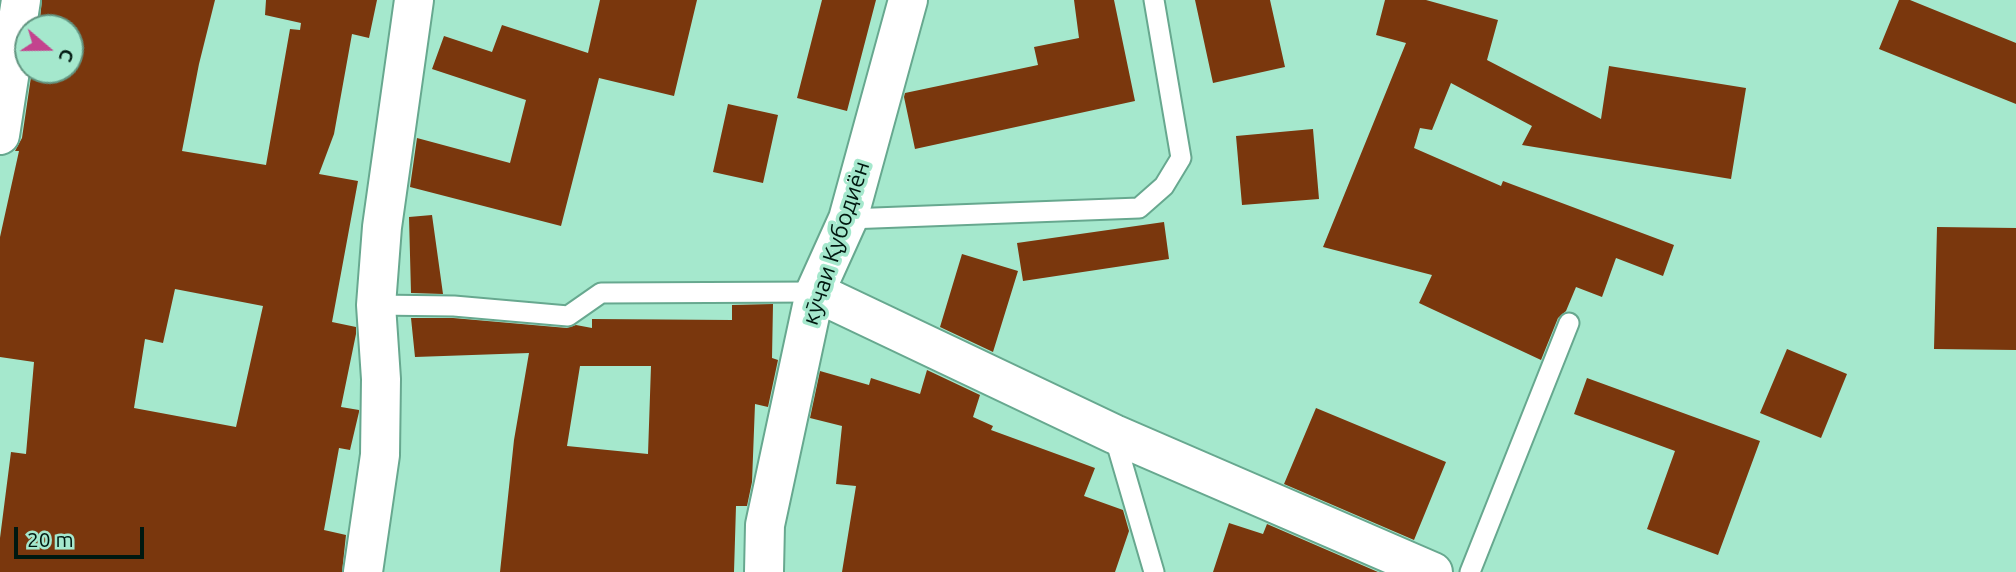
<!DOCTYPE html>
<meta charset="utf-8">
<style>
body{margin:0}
#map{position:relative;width:2016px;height:572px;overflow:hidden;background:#a5e8cd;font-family:Ubuntu,sans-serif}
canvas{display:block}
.north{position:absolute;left:14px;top:14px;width:70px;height:70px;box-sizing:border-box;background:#a5e8cd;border:2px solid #639581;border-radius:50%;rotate:110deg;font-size:19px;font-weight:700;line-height:28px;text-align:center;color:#001810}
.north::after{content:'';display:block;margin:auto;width:24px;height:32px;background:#c3438e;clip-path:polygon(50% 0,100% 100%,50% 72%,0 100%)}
.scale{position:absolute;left:14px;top:527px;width:130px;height:32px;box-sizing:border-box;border:4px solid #001810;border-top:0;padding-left:9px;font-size:21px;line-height:24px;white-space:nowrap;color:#001810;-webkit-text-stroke:5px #a5e8cd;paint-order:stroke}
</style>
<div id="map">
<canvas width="2016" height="572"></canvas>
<div class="north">С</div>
<div class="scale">20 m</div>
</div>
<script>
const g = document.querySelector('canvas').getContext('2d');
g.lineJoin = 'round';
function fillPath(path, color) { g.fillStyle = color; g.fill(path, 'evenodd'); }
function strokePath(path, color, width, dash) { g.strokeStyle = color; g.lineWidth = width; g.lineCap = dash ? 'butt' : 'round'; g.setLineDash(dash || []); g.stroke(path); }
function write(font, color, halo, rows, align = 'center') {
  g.font = font + ' Ubuntu,sans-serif'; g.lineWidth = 7; g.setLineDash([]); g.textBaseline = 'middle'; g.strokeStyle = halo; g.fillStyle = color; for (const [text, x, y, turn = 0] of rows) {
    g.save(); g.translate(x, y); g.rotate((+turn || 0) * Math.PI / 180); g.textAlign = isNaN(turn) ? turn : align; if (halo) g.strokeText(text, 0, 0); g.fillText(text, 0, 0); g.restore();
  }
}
fillPath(new Path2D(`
 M 42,0 L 215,0 L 199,64 L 182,151 L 266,165 L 290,29 L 300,30 L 301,23 L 265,15 L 266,0 L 377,0 L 369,38 L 352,34 L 334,134 L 319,174 L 358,181 L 332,322 L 356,327 L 356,334 L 341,407 L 359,410 L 359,412 L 350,450 L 339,448 L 324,530 L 346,535 L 342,572 L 0,572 L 0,538 L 11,452 L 26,454 L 34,362 L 0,357 L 0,237 L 19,151 L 15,151 L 22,138 L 32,70 L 70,70 L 70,28 L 39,28 ZM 175,289 L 263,306 L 236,427 L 134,408 L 145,339 L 163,343 Z
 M 600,0 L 697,0 L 674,96 L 599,78 L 561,226 L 410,187 L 417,138 L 510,163 L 526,100 L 432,69 L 444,36 L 492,52 L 502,25 L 588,53 Z
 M 822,0 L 876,0 L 847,111 L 797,98 Z
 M 1074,0 L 1114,0 L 1135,101 L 915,149 L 904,97 L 905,93 L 1038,65 L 1034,47 L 1079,38 Z
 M 1195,0 L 1270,0 L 1285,67 L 1213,83 Z
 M 1385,0 L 1426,0 L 1498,20 L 1487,60 L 1601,119 L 1609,66 L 1746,88 L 1731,179 L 1522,145 L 1532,126 L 1451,83 L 1432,130 L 1420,128 L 1414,148 L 1501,186 L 1503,181 L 1674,245 L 1663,276 L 1616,258 L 1602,297 L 1576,287 L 1566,311 L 1558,318 L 1541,360 L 1419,303 L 1432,275 L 1323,247 L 1406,43 L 1376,35 Z
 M 1899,0 L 1910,0 L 2016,43 L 2016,104 L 1879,49 Z
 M 728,104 L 778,115 L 763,183 L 713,172 Z
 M 1313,129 L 1319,199 L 1242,205 L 1236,136 Z
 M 432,215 L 443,294 L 411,293 L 409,217 Z
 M 1164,222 L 1169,259 L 1023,281 L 1017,243 Z
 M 1937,227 L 2016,228 L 2016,350 L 1934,349 Z
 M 962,254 L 1018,271 L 993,352 L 940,327 Z
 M 773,304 L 772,358 L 778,360 L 768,407 L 755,404 L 752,482 L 747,506 L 736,506 L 734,572 L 500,572 L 514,440 L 529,353 L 415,357 L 411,318 L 453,318 L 567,328 L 576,325 L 592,328 L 592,319 L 732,320 L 732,305 ZM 580,366 L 651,366 L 648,454 L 567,446 Z
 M 1787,349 L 1847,374 L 1821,438 L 1760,413 Z
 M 927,370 L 980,395 L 973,417 L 993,426 L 991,430 L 1095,468 L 1084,496 L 1123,510 L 1129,531 L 1115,572 L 842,572 L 856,486 L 836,484 L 842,426 L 810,418 L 820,371 L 869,385 L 871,378 L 920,394 Z
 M 1587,378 L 1760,441 L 1718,555 L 1647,529 L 1675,451 L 1574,414 Z
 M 1316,408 L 1446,462 L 1414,540 L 1284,484 Z
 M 1229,523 L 1263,534 L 1267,524 L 1378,572 L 1213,572 Z`), '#7a370d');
const service = new Path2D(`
 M 848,219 L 1139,208 L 1164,186 L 1181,158 L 1154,0
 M 376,305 L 454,306 L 568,316 L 601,293 L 815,292
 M 1114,435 L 1154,572
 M 1470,572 L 1569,323`);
const minor = new Path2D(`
 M 0,135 L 21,0
 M 815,292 L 1114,434 L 1433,572
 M 363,572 L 380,455 L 381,379 L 376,305 L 382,227 L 414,0
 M 764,572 L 765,525 L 815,292 L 848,219 L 908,0`);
strokePath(service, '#67a88f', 23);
strokePath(minor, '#67a88f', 42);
strokePath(service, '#fff', 19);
strokePath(minor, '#fff', 38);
write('23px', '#001810', '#a5e8cd', [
 ["кӯчаи Қубодиён",836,243,-72]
]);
</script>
